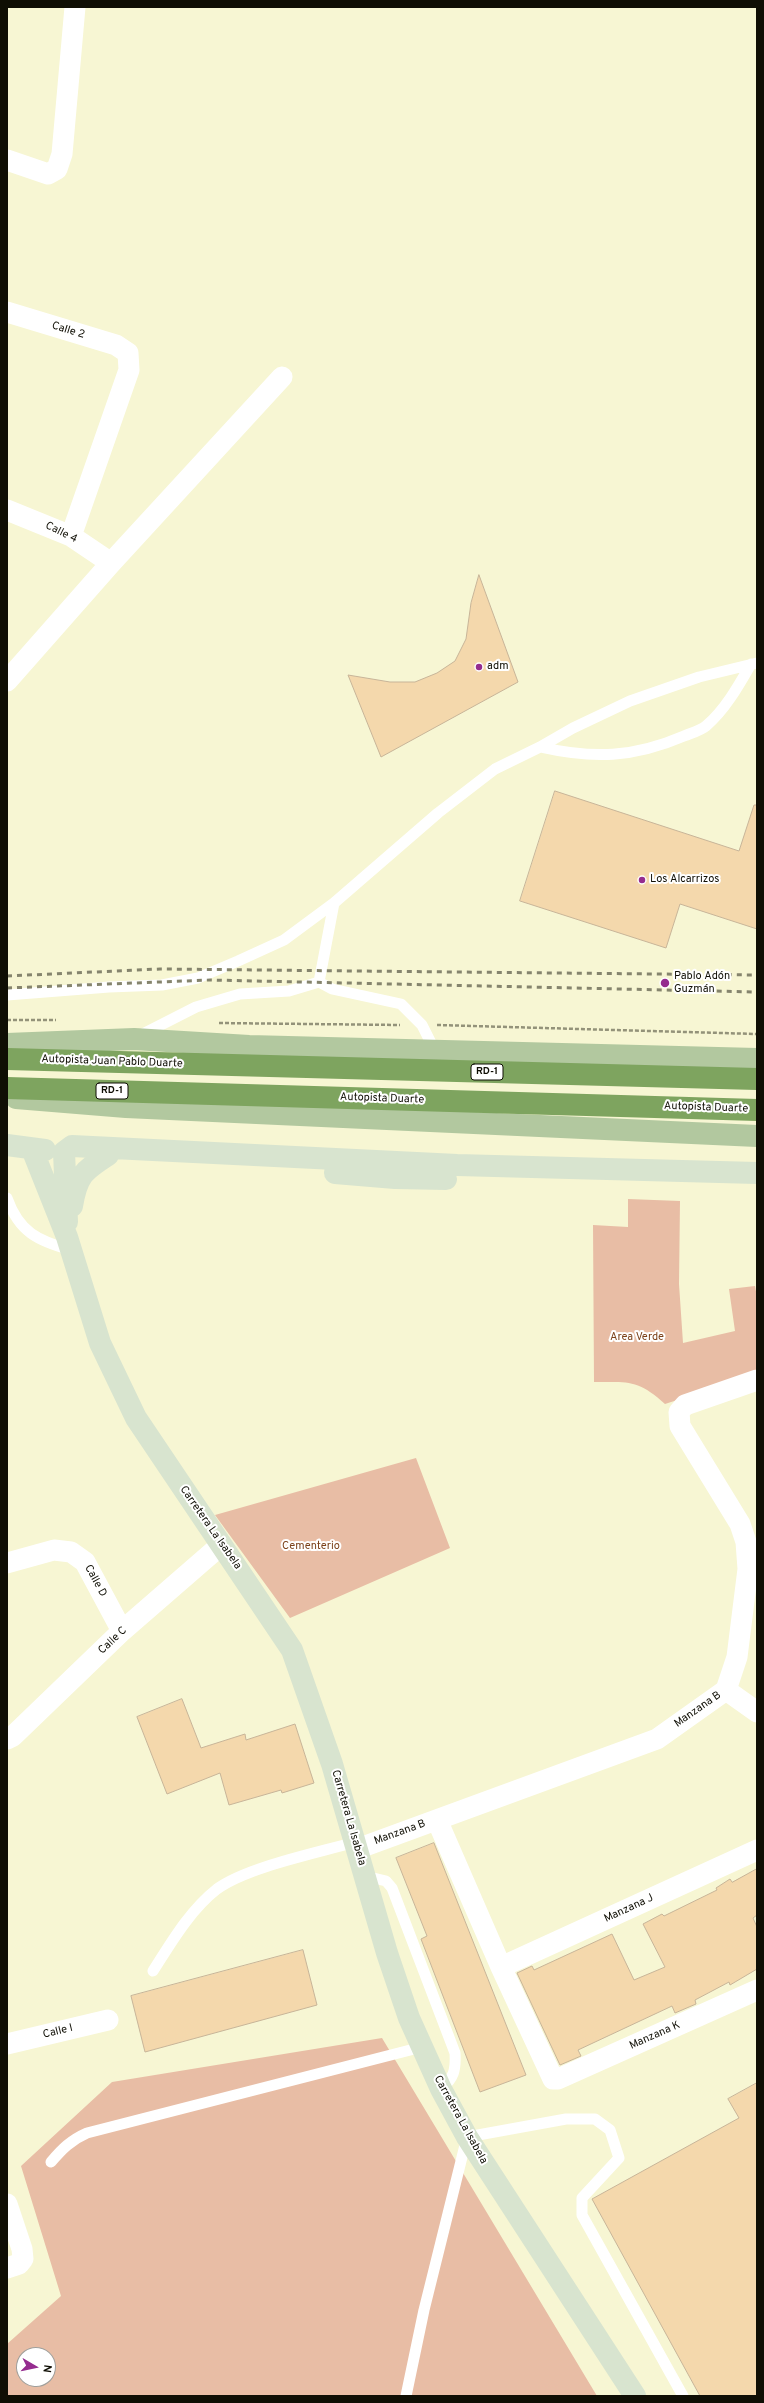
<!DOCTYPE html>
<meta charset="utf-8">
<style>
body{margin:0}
#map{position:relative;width:764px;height:2403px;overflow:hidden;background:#f7f6d3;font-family:Overpass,sans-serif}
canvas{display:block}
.frame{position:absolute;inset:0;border:8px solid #0f0e04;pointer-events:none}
.north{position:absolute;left:16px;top:2347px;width:40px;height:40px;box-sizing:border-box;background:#fff;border:1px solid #9f9f9b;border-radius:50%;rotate:99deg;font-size:11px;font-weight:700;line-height:16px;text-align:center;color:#0f0e04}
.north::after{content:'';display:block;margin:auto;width:14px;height:18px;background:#952c8f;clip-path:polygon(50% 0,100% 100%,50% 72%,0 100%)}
</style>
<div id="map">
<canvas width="764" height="2403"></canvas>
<div class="frame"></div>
<div class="north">N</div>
</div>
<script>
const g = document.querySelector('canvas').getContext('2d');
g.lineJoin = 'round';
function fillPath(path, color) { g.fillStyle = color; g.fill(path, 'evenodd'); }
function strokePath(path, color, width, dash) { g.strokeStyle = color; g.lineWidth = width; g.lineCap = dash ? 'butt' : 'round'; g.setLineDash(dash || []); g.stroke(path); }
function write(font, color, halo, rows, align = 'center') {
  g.font = font + ' Overpass,sans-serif'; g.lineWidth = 4; g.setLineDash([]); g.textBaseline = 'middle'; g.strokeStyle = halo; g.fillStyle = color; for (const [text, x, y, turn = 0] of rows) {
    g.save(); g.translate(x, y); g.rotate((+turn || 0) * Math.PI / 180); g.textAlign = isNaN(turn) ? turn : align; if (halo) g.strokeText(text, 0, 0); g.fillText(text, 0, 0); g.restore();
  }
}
fillPath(new Path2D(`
 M 628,1199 L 680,1201 L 679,1284 L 683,1343 L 735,1331 L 729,1289 L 755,1286 L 757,1297 L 757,1374 L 665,1404 C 638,1379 628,1382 594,1382 L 593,1225 L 628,1227 Z
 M 416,1458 L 450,1548 L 290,1618 L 215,1515 Z
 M 382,2038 L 597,2396 L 7,2396 L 7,2344 L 61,2296 L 21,2166 L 112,2082 ZM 24,2355 L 48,2355 L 48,2379 L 24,2379 Z`), '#e8bda5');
const building = new Path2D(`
 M 479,575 L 518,682 L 381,757 L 348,675 L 390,682 L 415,682 L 437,673 L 455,661 L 466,639 L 471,603 Z
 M 555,791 L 739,851 L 754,805 L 757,805 L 757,929 L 680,904 L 666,948 L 520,901 Z
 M 182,1699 L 201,1748 L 245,1734 L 246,1740 L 295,1724 L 314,1783 L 282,1793 L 281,1790 L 229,1805 L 220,1773 L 167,1794 L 137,1717 Z
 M 434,1843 L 526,2075 L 480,2092 L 421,1939 L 427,1936 L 396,1858 Z
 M 757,1869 L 757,1915 L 753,1918 L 757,1927 L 757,1969 L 730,1985 L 729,1982 L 695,2000 L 696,2004 L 675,2013 L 672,2006 L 578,2050 L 581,2056 L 560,2065 L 517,1973 L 532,1966 L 534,1970 L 612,1934 L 634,1980 L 665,1967 L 643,1924 L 662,1914 L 664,1916 L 717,1890 L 716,1888 L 730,1879 L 732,1882 Z
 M 303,1950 L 317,2005 L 145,2052 L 131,1996 Z
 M 757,2083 L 757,2396 L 700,2396 L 592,2199 L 739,2118 L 728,2099 Z`);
fillPath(building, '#f4d8ac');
strokePath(building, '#c7b498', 1);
strokePath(new Path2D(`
 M 7,1020 L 56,1020
 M 219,1023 L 400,1025
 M 437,1025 L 757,1034`), '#939279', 2.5, [4, 2]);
strokePath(new Path2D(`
 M 540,747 C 593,759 633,758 684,736 C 691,733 700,731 706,726 C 725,710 739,685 751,664
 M 334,903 L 319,982 L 332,989 L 401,1004 L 422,1025 L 435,1051
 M 7,995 L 109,987 L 162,985 L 198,978 L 238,961 L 284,940 L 334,903 L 438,813 L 495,769 L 540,747 L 573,728 L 630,701 L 699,677 L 757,663
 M 141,1035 L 196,1007 L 240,994 L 289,991 L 319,982
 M 7,1198 C 19,1232 38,1241 71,1250
 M 365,1876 L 386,1881 L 392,1888 L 455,2053 C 456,2070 454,2078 441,2089
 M 153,1971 C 171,1943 190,1910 217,1889 C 247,1867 317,1853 355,1842
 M 51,2162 C 62,2149 71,2140 87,2133 L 422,2047
 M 406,2396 L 424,2310 L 467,2137 L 566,2119 L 595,2119 L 610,2130 L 619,2158 L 582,2198 L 582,2215 L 683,2396`), '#fff', 11);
strokePath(new Path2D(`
 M 7,160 L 48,174 L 57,169 L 62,154 L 75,7
 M 7,312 L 116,345 L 128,353 L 129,370 L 71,536
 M 7,510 L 71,536 L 111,563
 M 7,681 L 111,563 L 282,377
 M 7,1563 L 54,1550 L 71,1552 L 85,1562 L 122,1631
 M 726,1690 L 757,1712
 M 7,1739 L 13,1736 L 122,1631 L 221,1545
 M 437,1820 L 501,1967 L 553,2079 L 558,2079 L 757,1990
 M 357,1849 L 657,1739 L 726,1690 L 737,1657 L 748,1569 L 746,1542 L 740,1524 L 680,1426 L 679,1412 L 685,1405 L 757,1380
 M 501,1967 L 757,1850
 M 7,2044 L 108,2020
 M 7,2204 L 22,2249 L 23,2259 L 19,2264 L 7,2268`), '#fff', 21);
strokePath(new Path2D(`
 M 7,1145 L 45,1150
 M 32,1149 L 67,1237 L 100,1343 L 136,1418 L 292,1650 L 332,1764 L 387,1953 L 409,2018 L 441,2089 L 467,2137 L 635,2396
 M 335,1173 L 395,1178 L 446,1179
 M 72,1206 C 77,1176 83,1171 108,1155
 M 67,1222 L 64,1152 L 72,1146 L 457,1165 L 757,1173`), '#d8e4cf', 22);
strokePath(new Path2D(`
 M 7,1044 L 134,1039 L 249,1046 L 757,1059
 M 16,1098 L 126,1107 L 757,1136`), '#b2c89f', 22);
strokePath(new Path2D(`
 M 7,1059 L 757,1079
 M 7,1088 L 757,1110`), '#7ea45f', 22);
strokePath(new Path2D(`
 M 7,976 L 160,969 L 757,975
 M 7,988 L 210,980 L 757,992`), '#85846d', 3, [5, 5]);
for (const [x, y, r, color] of [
 [479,667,4,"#952c8f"],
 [642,880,4,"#952c8f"],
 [665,983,5,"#952c8f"]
]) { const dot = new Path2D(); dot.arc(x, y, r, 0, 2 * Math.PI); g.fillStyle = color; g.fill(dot); strokePath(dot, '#fff', 1.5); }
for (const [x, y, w] of [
 [487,1072,32],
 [112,1091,32]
]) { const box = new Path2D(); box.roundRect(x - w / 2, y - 8, w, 16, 3); g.fillStyle = '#fff'; g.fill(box); strokePath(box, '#0f0e04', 1); }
write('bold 10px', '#0f0e04', null, [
 ["RD-1",487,1072],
 ["RD-1",112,1091]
]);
write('11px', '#0f0e04', '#fff', [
 ["Calle 2",68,331,17],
 ["Calle 4",61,533,26],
 ["Autopista Juan Pablo Duarte",112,1062,2],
 ["Autopista Duarte",382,1099,2],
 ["Autopista Duarte",706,1108,2],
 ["Carretera La Isabela",210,1528,55],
 ["Calle D",95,1581,61],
 ["Calle C",113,1641,-43],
 ["Manzana B",698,1710,-35],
 ["Carretera La Isabela",348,1818,74],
 ["Manzana B",400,1833,-20],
 ["Manzana J",629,1909,-25],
 ["Calle I",58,2032,-14],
 ["Manzana K",655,2036,-24],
 ["Carretera La Isabela",460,2120,61]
]);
write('11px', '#0f0e04', '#fff', [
 ["adm",487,667],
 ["Los Alcarrizos",650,880],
 ["Pablo Adón",674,977],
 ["Guzmán",674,990]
], 'left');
write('11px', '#7c421b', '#fff', [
 ["Area Verde",637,1338],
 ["Cementerio",311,1547]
]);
</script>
